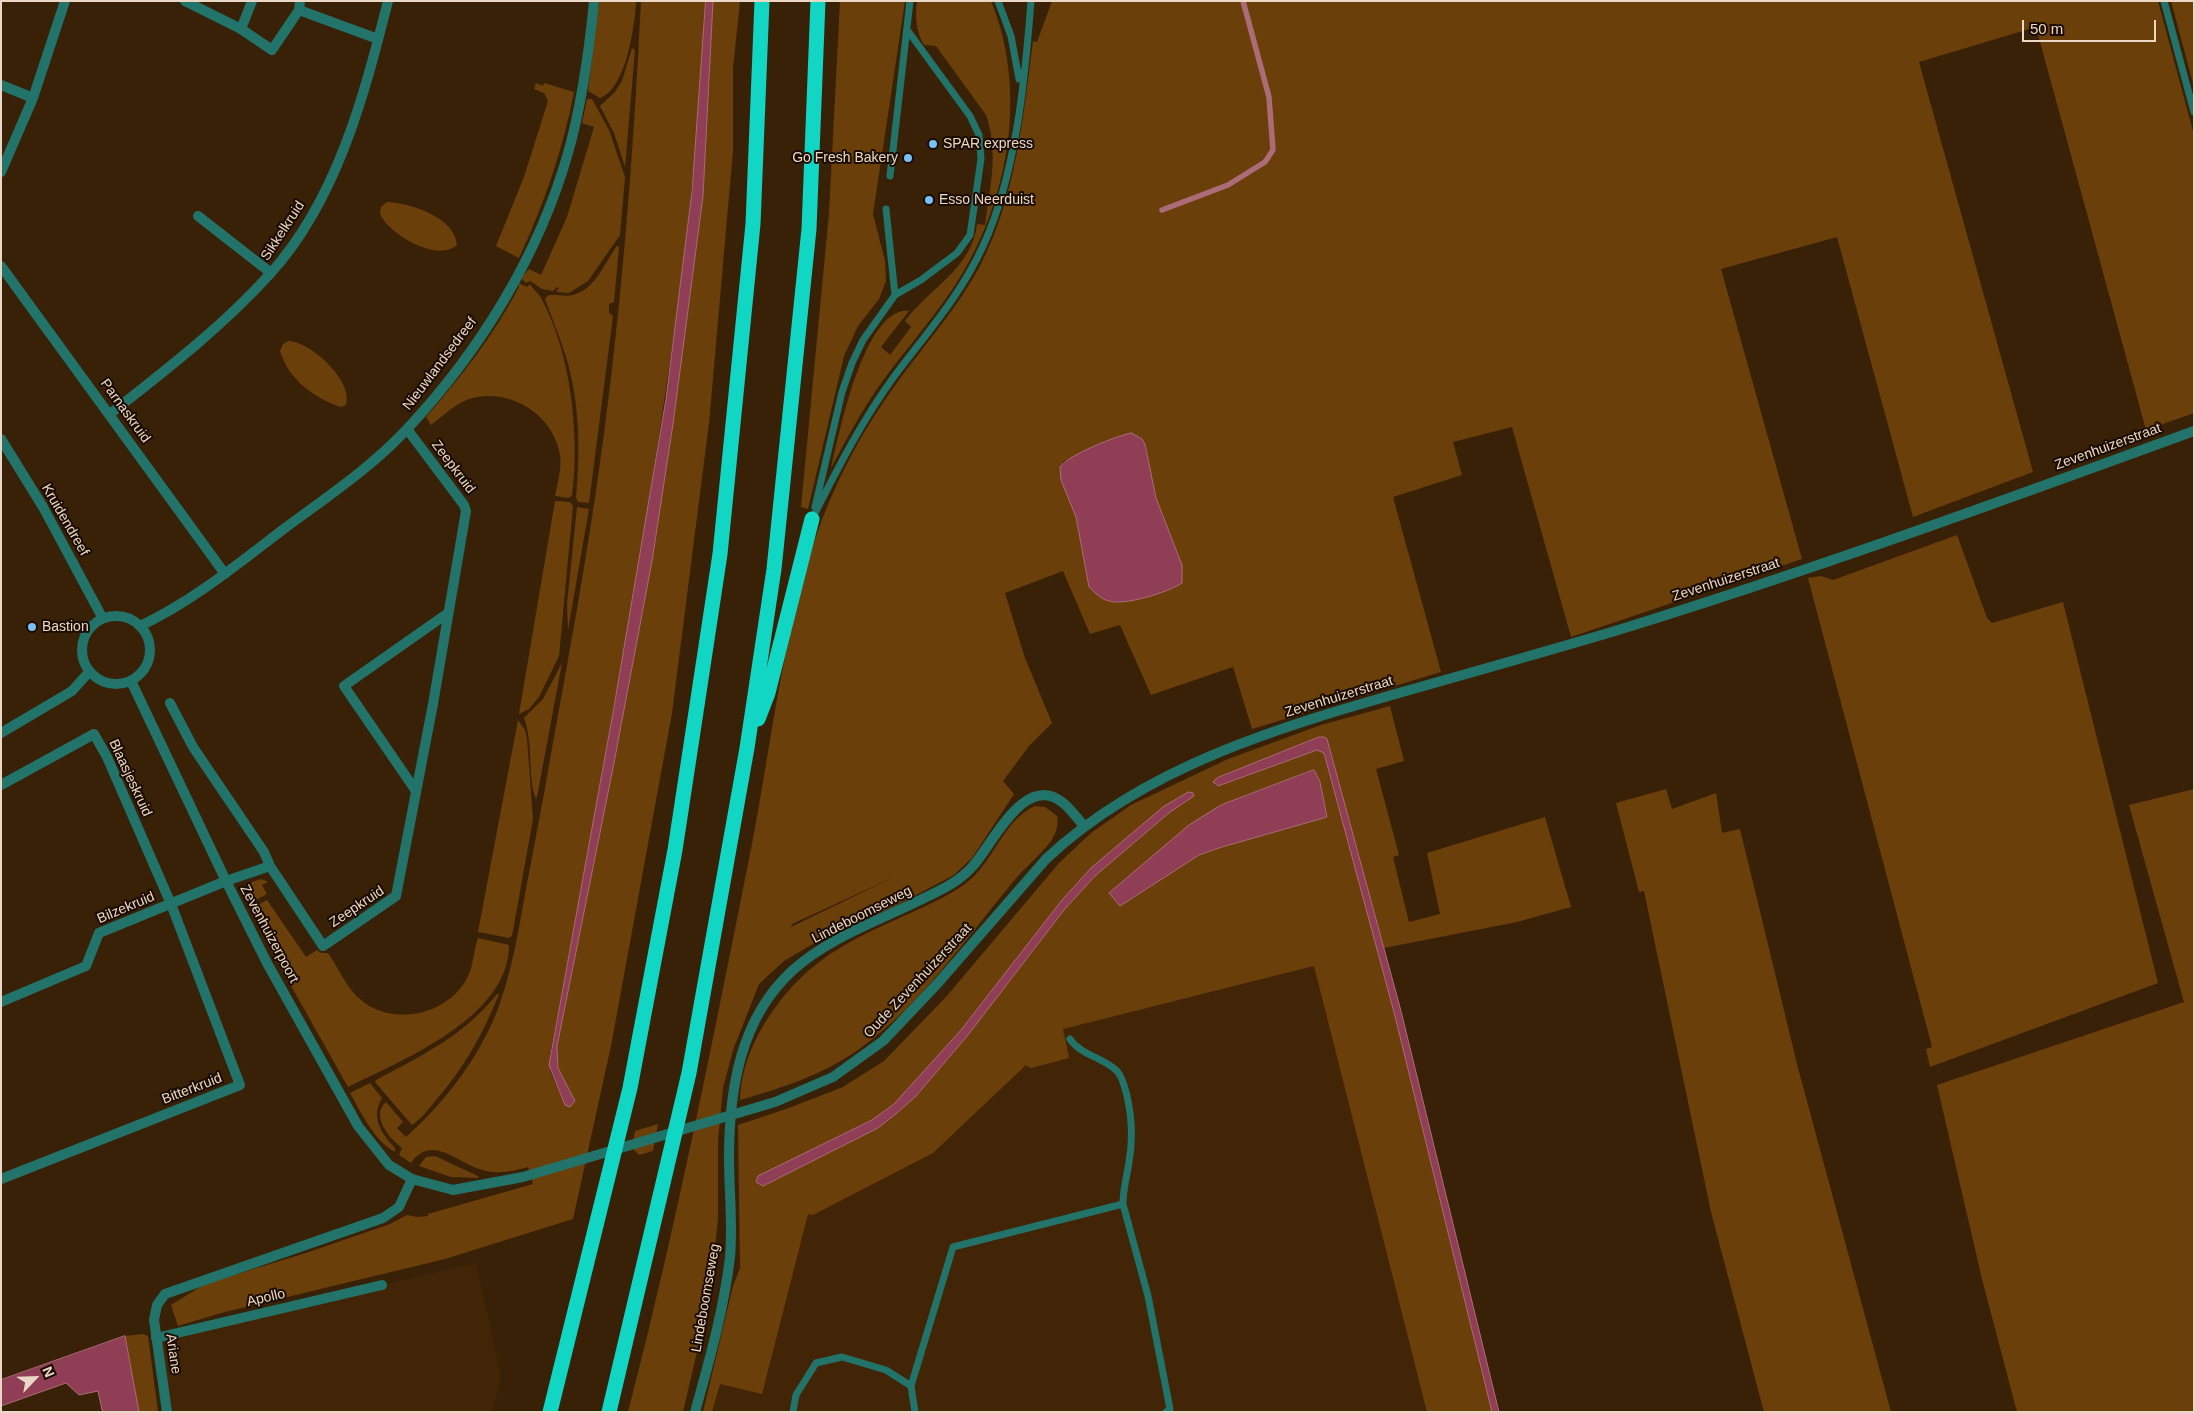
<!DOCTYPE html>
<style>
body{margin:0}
#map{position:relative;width:2195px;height:1413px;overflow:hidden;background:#392107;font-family:Helvetica,sans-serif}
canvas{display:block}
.frame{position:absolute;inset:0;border:2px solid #ebd7c5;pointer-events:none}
.north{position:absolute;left:10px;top:1353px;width:50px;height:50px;-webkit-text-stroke:4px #1a0c02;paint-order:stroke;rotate:66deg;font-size:14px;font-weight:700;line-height:20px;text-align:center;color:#ebd7c5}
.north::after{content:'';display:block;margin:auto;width:18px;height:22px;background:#ebd7c5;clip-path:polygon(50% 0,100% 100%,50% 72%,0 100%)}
.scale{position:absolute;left:2022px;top:20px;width:134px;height:22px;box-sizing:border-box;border:2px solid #ebd7c5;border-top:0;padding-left:6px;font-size:15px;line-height:18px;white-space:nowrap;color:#ebd7c5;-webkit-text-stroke:4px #1a0c02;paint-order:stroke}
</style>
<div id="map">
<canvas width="2195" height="1413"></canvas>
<div class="frame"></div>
<div class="north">N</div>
<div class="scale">50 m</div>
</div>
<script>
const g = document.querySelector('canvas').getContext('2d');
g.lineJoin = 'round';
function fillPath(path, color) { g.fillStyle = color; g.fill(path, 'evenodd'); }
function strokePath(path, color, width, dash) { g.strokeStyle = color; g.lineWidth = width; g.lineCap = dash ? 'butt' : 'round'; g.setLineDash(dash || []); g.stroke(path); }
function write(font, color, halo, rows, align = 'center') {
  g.font = font + ' Helvetica,sans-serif'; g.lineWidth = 4; g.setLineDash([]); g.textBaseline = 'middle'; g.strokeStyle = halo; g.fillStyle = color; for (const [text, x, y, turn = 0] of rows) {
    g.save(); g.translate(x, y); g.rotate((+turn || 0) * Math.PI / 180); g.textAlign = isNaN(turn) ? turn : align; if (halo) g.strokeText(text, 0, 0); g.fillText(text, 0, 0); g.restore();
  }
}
fillPath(new Path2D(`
 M 1343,941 L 1461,1412 L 708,1412 L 720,1367 L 800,1200 L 1025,1017 Z
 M 476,1263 L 501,1376 L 492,1412 L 164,1412 L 158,1339 Z`), '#422506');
fillPath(new Path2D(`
 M 599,1 L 636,1 C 635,26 626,89 600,98 L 588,91 Z
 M 641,1 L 706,1 C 697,189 670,375 639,560 C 611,726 581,891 550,1056 L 550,1071 L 565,1105 L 575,1101 L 558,1068 L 557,1046 L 613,768 L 652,561 L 673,424 L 703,196 L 713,1 L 740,1 L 733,68 L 733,151 L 709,423 L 672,713 L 611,1046 L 573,1219 L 445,1259 L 221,1313 L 178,1326 L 171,1305 L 205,1284 L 309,1252 L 390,1224 L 407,1215 L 417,1217 L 428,1216 L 428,1214 L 533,1184 L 528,1167 C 514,1171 501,1174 486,1171 C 459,1166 433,1132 411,1163 L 399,1155 L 402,1148 C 390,1139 370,1116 386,1102 L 403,1122 L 397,1128 L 406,1137 C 444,1103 476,1062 496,1014 C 511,975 518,934 525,894 C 534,847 543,800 551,754 C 567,666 583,579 596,491 C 620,329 633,165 641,1 Z
 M 840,1 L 905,1 L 873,214 L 885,261 L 886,281 L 879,299 L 858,326 L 844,356 L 808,509 L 801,507 L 829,213 Z
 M 917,1 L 991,1 C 1027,88 1010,194 962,274 C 938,314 906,348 879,386 C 861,412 846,440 831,468 C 839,435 864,306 909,311 L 881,347 L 890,355 L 911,327 L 905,321 C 929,288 972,269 977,224 L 985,225 C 990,187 999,152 986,115 L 936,46 L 924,45 C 916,32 915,17 917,1 Z
 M 1052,1 L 2158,1 L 2194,135 L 2194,413 L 2146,430 L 2036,27 L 1919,62 L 2033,472 L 1913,517 L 1837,237 L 1721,269 L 1802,559 L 1571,637 L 1512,427 L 1453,442 L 1462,475 L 1393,497 L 1441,672 L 1252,729 L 1233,667 L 1151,695 L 1120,625 L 1090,634 L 1063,571 L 1005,593 L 1025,658 L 1052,723 L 1029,746 L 1003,781 L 1014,794 L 972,858 L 954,875 L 893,907 L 811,945 L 784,961 L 759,984 L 733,1050 L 723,1088 L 718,1140 L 718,1218 L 714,1257 L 700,1339 L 683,1412 L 628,1412 C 677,1224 714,1034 752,844 C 771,745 782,642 813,545 C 832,487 860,434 896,384 C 924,345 957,309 980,266 C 1016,196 1023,118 1033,41 L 1037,42 ZM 1122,435 L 1145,444 L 1156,498 L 1182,565 L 1157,594 L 1108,601 L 1089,587 L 1076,517 L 1060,467 L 1063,462 ZM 894,877 L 791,927 L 792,924 Z
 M 2171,1 L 2194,1 L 2194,87 Z
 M 632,48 L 635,50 L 625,167 L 614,133 L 600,106 L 615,92 L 622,81 Z
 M 536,83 L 543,86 L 544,83 L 574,92 C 563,150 544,204 519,258 L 496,246 L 524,177 L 548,101 L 544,93 L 534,89 Z
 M 587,99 L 592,99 L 609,130 L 625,177 L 620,235 L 588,281 L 569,293 L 556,292 L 559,288 L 557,287 L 553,291 L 542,289 L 530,281 L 526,283 L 521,278 L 529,269 L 541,275 L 567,217 L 594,127 L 582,123 Z
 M 387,202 C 410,203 455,217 457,245 C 437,263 389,234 380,214 L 381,207 Z
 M 617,246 L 619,247 L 614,302 L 609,304 L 609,313 L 613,316 L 589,503 L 578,502 L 576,498 C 580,454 580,407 568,364 C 562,342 553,321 545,299 L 549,295 C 557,294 565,297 573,295 C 595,290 605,262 617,246 Z
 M 518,283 L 527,287 L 530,284 C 533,289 537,292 540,296 C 571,351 580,435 572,496 L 568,498 L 555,496 C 558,481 563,465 559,450 C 550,412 507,387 469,399 C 455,404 443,416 431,425 L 426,417 C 461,377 494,335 519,287 Z
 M 288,341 C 310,341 354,381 346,405 L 341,407 C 314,398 289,380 280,351 L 283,344 Z
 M 555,501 L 570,502 L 573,506 L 559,656 L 539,697 L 529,709 L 519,714 Z
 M 577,507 L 589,509 L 568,630 L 567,604 Z
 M 1957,535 L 1987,618 L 1992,623 L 2063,602 L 2158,983 L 1930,1067 L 1926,1049 L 1932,1047 L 1808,578 L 1821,576 L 1833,580 Z
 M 562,663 L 537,797 L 536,799 C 527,777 534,745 524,718 L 543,699 Z
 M 1390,706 L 1404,761 L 1376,769 L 1399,855 L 1393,857 L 1409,922 L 1440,914 L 1427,853 L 1545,817 L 1571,907 L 1517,922 L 1384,948 L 1327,739 L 1319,737 L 1217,778 L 1215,785 L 1218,786 L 1317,750 L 1324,753 L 1395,1016 L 1492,1412 L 1427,1412 L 1314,966 L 1063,1029 L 1069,1058 L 1031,1068 L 1026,1065 L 933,1153 L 813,1215 L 808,1214 L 762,1394 L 720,1384 L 712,1412 L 703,1412 L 733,1286 L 740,1268 L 738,1125 L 789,1108 L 843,1087 L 884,1061 L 946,997 L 1059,863 L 1091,833 L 1131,805 L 1228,759 L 1321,725 ZM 1314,770 L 1320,782 L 1327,817 L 1222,847 L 1199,855 L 1120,906 L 1109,893 L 1221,805 ZM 1194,796 L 1170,812 L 1095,876 L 1064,910 L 968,1035 L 916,1096 L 897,1113 L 878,1128 L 763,1186 L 756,1182 L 872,1120 L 894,1104 L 961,1030 L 1062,900 L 1091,868 L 1118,846 Z
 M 518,720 L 525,730 L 527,739 L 533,819 L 512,936 L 509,938 L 478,932 Z
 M 1666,789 L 1672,809 L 1716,793 L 1722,833 L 1740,829 L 1798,1068 L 1891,1412 L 1764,1412 L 1711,1212 L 1644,891 L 1639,892 L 1616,803 Z
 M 2194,789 L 2194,1412 L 2017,1412 L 1982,1279 L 1937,1085 L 2184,1002 L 2129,805 Z
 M 1035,806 L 1045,807 L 1057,816 C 1059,825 1056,833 1051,841 C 1040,856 1024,868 1012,883 C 964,941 920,1006 858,1050 C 822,1075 782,1088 740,1100 C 741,1068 754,1038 772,1012 C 812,955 854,939 915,911 C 932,903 950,895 965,884 C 994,863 1002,821 1035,806 Z
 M 261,879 L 268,882 L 262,885 L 267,894 L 252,902 L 246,891 L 252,882 Z
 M 267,900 L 306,957 L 317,950 L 321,953 L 328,953 C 338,967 347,989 361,1000 C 393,1027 448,1015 467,978 C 474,966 473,951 478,938 L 509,945 C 509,1018 402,1060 348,1087 L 272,952 L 254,907 Z
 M 497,994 L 499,994 C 483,1034 464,1068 436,1100 C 429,1109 421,1119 412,1125 L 375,1082 L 376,1080 C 421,1056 465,1035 497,994 Z
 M 370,1083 L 382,1098 C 370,1118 382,1134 395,1148 L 395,1152 C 374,1141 361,1112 350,1093 Z
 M 658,1124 L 653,1151 L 639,1155 L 632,1148 L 635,1131 Z
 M 435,1156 L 478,1176 L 479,1178 L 451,1177 L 419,1166 L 426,1157 Z
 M 143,1334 L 148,1336 L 158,1412 L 139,1412 L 125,1336 Z`), '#6b3f09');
const water = new Path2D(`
 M 706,1 L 713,1 L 703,196 L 673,424 L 652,561 L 613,768 L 557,1046 L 558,1068 L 575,1101 L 570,1107 L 565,1105 L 549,1065 L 614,707 L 666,399 L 692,191 Z
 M 1131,433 L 1142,439 L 1145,444 L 1156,498 L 1182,565 L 1182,583 C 1169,592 1124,606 1109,601 C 1102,600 1094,592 1089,587 L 1076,517 L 1061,480 L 1060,467 C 1068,455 1116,436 1131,433 Z
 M 1319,737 L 1324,737 L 1327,739 L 1401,1011 L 1499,1412 L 1492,1412 L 1395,1016 L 1324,753 L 1317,750 L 1218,786 L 1213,782 L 1217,778 Z
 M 1314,770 L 1320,782 L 1327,817 L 1222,847 L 1199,855 L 1120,906 L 1109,893 L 1189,825 L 1221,805 Z
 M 1189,792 L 1193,793 L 1194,796 L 1170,812 L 1095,876 L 1064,910 L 968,1035 L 916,1096 L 897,1113 L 878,1128 L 763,1186 L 756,1182 L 758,1176 L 872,1120 L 894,1104 L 961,1030 L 1062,900 L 1091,868 L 1163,807 Z
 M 125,1336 L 139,1412 L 105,1412 L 102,1410 L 98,1391 L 79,1395 L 66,1383 L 1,1406 L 1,1380 Z`);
fillPath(water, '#8f3e56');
strokePath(water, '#ab6c77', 1);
strokePath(new Path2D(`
 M 1162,210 L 1228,185 L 1265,162 L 1273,150 L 1269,97 L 1243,1`), '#ab6c77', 5.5);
strokePath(new Path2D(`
 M 998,1 L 1011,36 L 1019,79
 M 2164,1 L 2194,112
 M 890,176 L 910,1
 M 886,209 L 895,295
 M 815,507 L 842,392 L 852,363 L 863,340 L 895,295 L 921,280 L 957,253 L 970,235 L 981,159 L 979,135 L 970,116 L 908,31
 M 812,519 C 837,470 861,422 893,378 C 925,335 961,295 983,246 C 1016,175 1025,79 1031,1
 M 1070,1039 C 1080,1055 1103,1057 1117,1071 C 1123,1078 1125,1088 1127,1096 C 1132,1118 1133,1140 1129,1162 C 1127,1176 1123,1189 1123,1204 L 1148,1296 L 1170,1409 L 1166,1412
 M 911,1386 L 953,1247 L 1123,1204
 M 793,1412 L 796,1395 L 816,1363 L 842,1357 L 886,1370 L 911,1386 L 915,1412`), '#227369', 7);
strokePath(new Path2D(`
 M 185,1 L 241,29`), '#227369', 10);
strokePath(new Path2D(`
 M 252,1 L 241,29 L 272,50 L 299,10 L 300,1
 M 299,10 L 378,39
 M 1,85 L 33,98
 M 1,172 L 33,98 L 65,1
 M 198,216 L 271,273
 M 1,266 L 225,574
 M 110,414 C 166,370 222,327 270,274 C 337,200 364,96 388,1
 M 140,626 C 193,601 239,563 285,528 C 327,497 372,467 408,428 C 480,351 539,255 568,153 C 582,104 589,52 594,1
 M 170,703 L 193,747 L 264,852 L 270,866 L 323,946 L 396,896 L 433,704 L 466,511 L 464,505 L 407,429
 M 1,785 L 94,734 L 107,757 L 171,904 L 240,1085 L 1,1179
 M 416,791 L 344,686 L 448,613
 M 1,1002 L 86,966 L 99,933 L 226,881 L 270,866
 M 156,1338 L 382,1285
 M 167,1412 L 154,1320 L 157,1305 L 165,1294 L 383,1218 L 399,1207 L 412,1179
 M 695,1412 C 709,1362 724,1309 730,1257 C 733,1224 729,1191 729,1158 C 729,1090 740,1018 793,970 C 827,939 875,922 916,902 C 936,892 957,884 972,867 C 993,844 1024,773 1062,802 C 1070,808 1077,818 1084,826`), '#227369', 10);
strokePath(new Path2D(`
 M 1,439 L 43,507 L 102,617
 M82 650a34 34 0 1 1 68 0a34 34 0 1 1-68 0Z
 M 131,681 L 226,881 L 267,963 L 358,1126 L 389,1165 L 412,1179 L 453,1190 L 523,1177 L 775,1102 L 833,1077 L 883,1041 L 938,983 L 1046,859 C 1146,765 1283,726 1413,689 C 1480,670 1548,651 1615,631 C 1810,571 2002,501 2194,431
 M 1,733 L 72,691 L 89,672`), '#227369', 10);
strokePath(new Path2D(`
 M 758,719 L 768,693 L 812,519
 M 550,1412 L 630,1088 L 675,850 L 720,554 L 753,224 L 762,1
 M 609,1412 L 689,1073 L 747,748 L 774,569 L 809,229 L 818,1`), '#11d6c4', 15);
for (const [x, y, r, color] of [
 [933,144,5,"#79bff8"],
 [908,158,5,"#79bff8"],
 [929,200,5,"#79bff8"],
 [32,627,5,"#79bff8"]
]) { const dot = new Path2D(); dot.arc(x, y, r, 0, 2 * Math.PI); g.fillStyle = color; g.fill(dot); strokePath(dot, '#1a0c02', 2); }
write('14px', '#ebd7c5', '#1a0c02', [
 ["SPAR express",943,144],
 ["Go Fresh Bakery",898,158,"right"],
 ["Esso Neerduist",939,200],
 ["Bastion",42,627]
], 'left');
write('14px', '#ebd7c5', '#1a0c02', [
 ["Sikkelkruid",283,231,-57],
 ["Nieuwlandsedreef",440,364,-53],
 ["Parnaskruid",125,411,54],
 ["Zevenhuizerstraat",2108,447,-20],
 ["Zeepkruid",453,467,53],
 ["Kruidendreef",65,520,60],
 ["Zevenhuizerstraat",1726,580,-18],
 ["Zevenhuizerstraat",1339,697,-17],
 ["Blaasjeskruid",130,778,65],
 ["Zeepkruid",357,907,-34],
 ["Bilzekruid",126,908,-23],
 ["Lindeboomseweg",862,915,-27],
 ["Zevenhuizerpoort",269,934,62],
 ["Oude Zevenhuizerstraat",918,981,-47],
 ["Bitterkruid",192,1089,-21],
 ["Apollo",266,1298,-13],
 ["Lindeboomseweg",706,1298,-80],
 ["Ariane",173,1354,82]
]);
</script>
